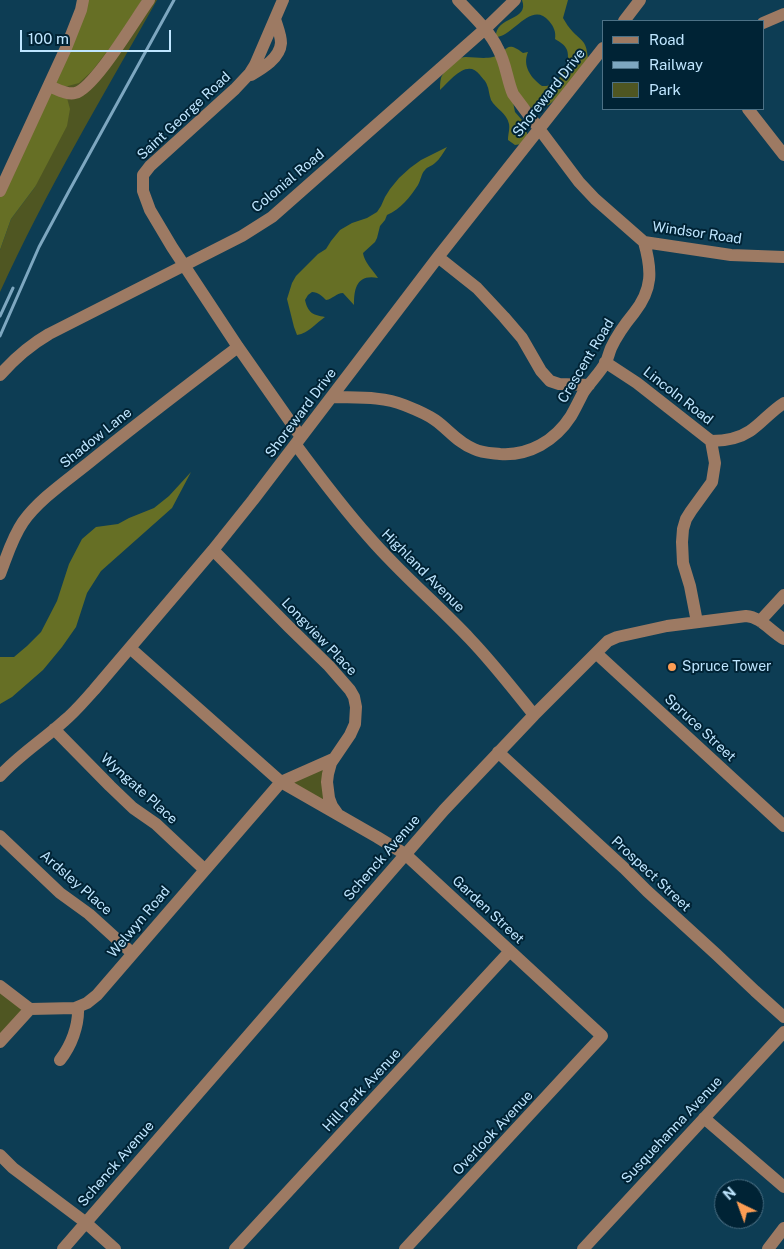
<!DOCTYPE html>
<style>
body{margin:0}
#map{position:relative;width:784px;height:1249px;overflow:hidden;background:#0d3d54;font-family:"Public Sans",sans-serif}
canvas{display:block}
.legend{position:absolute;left:602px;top:20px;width:162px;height:90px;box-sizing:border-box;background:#002335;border:1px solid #4c7186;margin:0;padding:6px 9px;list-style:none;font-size:15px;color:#bfe6ff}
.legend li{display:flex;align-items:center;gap:10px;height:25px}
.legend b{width:25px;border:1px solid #4c7186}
.north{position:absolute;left:714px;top:1179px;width:50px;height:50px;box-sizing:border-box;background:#002335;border:1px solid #4c7186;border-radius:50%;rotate:318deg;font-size:14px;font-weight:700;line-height:20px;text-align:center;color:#bfe6ff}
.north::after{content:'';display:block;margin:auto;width:18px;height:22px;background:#fc9d54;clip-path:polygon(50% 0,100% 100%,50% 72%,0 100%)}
.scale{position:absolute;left:20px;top:30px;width:151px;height:22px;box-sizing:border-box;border:2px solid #bfe6ff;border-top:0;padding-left:6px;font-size:15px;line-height:18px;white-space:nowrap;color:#bfe6ff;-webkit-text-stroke:4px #002335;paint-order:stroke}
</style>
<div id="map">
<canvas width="784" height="1249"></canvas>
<ul class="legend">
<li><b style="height:6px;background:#9d7a63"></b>Road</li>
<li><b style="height:6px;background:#7da7c0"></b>Railway</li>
<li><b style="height:14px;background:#4f5622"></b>Park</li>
</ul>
<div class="north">N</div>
<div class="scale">100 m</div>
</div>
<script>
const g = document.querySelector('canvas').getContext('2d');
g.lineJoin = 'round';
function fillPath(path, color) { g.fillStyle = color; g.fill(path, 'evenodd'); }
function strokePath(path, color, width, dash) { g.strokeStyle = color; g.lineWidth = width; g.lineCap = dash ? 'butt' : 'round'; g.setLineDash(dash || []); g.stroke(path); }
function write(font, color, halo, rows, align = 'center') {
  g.font = font + ' "Public Sans",sans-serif'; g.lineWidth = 4; g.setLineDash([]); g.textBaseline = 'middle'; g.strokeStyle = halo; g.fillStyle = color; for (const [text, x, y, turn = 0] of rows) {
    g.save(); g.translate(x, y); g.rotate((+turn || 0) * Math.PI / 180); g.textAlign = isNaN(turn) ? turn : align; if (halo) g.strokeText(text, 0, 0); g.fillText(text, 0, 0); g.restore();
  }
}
fillPath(new Path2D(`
 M 142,0 L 157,0 C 103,96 46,191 0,292 L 0,250 L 11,219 L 35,187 L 54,85 Z
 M 333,759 L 332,806 L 281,782 Z
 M 0,986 L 30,1009 L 0,1042 Z`), '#4f5622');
fillPath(new Path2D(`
 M 83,0 L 142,0 L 118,37 L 92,71 L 79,83 L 68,86 L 55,86 L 67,98 L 70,109 L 67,126 L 35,187 L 11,219 L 0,250 L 0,191 Z
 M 522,0 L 568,0 L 563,18 C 566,23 569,28 573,32 C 584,43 586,41 588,58 C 576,74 555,110 534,110 L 527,104 L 513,102 L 515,112 L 522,120 L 528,136 L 522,144 L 515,145 L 508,140 C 508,134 510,129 509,124 C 507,113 496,109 491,100 C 489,95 489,89 487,85 C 486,81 482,78 480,75 C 467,58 451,80 440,90 C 440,86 440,82 441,78 C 444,70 457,56 466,57 C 476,57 483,59 493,57 C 508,52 505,39 523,53 L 528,52 C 522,66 531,78 542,86 C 545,86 548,86 550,85 C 562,80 571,62 567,50 C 565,45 560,42 555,39 C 556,32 554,27 549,21 C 531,0 513,37 496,37 C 495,16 530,21 522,0 Z
 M 447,147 C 443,153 440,159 435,163 C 432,166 427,167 425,170 C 421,174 421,180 418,185 C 410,197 401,209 387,215 L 385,220 L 380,226 L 377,238 L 375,242 L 363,253 C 364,262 373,270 378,278 C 357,274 354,288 354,305 L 343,293 C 336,293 333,299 326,300 C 322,296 318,292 312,292 L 308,295 L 305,300 C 308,313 313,315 325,317 C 316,323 309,333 297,335 L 294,327 L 287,299 L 292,283 L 296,276 L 318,254 L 326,249 L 331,241 L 340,230 L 352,223 L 367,218 L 377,212 L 381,206 L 385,197 L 390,189 L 399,178 L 410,168 L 421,160 Z
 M 191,472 L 172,508 L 101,571 L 87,593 L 76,627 L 62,647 L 43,670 L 12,697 L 0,704 L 0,657 L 14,657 L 27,646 L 41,632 L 57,601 L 69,564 L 82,539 L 96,527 L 118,524 L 129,518 L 154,508 L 169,496 Z`), '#666f25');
strokePath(new Path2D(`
 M 283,0 L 255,65 L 250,73 L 235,89 L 150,166 L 143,175 L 143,191 L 150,210 L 172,247 L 238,347 L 301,437
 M 458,0 C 472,15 489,30 498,49 C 506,63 507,80 513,94 L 579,182 L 595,199 L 644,242 L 731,255 L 784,257
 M 624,21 L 640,0
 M 763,23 L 784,14
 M 251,75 C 263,68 280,58 281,43 C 281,35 277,26 275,19
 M 49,86 C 57,89 67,95 75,93 C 94,89 136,18 149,0
 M 748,109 L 784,155
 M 0,191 L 66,48 L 81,10 L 83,0
 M 438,257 L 477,288 L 504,317 L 522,338 L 541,371 L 550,381 L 559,384 L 589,385
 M 605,362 L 637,383 L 711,441 C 724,441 738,439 750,431 C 762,423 771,411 784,403
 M 0,375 C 15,358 30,345 49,334 L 242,236 L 272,217 L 485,29 L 515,0
 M 332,397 C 355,398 382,396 404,405 C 414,409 425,413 435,420 C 448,429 458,443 474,449 C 482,453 491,453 500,454 C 529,456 555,441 571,416 C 575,409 579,401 583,393 C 590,382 600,373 606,362 C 608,358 609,353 611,348 C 617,335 625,324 634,313 C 653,289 652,270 644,242
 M 296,445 C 319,476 343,508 369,537 C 400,573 437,604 470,639 C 493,663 513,689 534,715
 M 213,550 L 289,627 L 329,666 L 350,690 L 354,697 L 356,707 L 355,724 L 350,735 L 331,763 L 328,774 L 327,782 L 329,798 L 332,806 L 337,813
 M 0,574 C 7,556 12,538 23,522 C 39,499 69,479 91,461 C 139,422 188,385 238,347
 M 760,621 L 784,595
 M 697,622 L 690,586 L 683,563 L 682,542 L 683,529 L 686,519 L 691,511 L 712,482 L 715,463 L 711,441
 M 130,648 L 281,782 L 377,837 L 405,854 L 602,1036 L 405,1249
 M 596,653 L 784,826
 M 54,729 L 110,786 L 133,808 L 156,824 L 204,869
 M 498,752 L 624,868 L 647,891 L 716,954 L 755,991 L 784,1017
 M 0,776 C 19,755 43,740 64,721 C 75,712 84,701 94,690 L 213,550 L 253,500 L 438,257 L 603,48
 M 0,836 L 60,893 L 89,914 L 132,953
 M 0,986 L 30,1009
 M 0,1042 L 30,1009 L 75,1008 L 87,1003 L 97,995 L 281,782 L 333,759
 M 60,1060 C 71,1046 79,1026 78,1007
 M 704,1118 L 784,1187
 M 0,1155 L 13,1168 L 85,1222 L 115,1249
 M 63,1249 L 444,810 L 534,715 L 608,641 L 617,637 L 667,626 L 746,616 C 761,617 771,632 784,639
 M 235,1249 L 510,951
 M 583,1249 L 784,1032
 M 768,1249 L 784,1228`), '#9d7a63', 12);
strokePath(new Path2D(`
 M 0,316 L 13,288
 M 0,336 L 39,247 L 69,191 L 174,0`), '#7da7c0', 3);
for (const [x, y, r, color] of [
 [672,667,5,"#fc9d54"]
]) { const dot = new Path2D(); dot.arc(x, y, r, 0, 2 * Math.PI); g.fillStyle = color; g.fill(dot); strokePath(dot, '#002335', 2); }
write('14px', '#bfe6ff', '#002335', [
 ["Shoreward Drive",549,93,-52],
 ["Saint George Road",184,116,-43],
 ["Colonial Road",288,181,-40],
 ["Windsor Road",697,233,8],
 ["Crescent Road",586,361,-59],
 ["Lincoln Road",678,396,38],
 ["Shoreward Drive",301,413,-53],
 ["Shadow Lane",96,438,-39],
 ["Highland Avenue",423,571,45],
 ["Longview Place",319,637,46],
 ["Spruce Street",700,728,43],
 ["Wyngate Place",139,789,42],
 ["Schenck Avenue",382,858,-49],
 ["Prospect Street",651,874,43],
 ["Ardsley Place",76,883,41],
 ["Garden Street",488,910,43],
 ["Welwyn Road",139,922,-50],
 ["Hill Park Avenue",362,1090,-47],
 ["Susquehanna Avenue",672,1130,-47],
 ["Overlook Avenue",493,1133,-47],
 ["Schenck Avenue",116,1164,-49]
]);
write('14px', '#bfe6ff', '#002335', [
 ["Spruce Tower",682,667]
], 'left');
</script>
